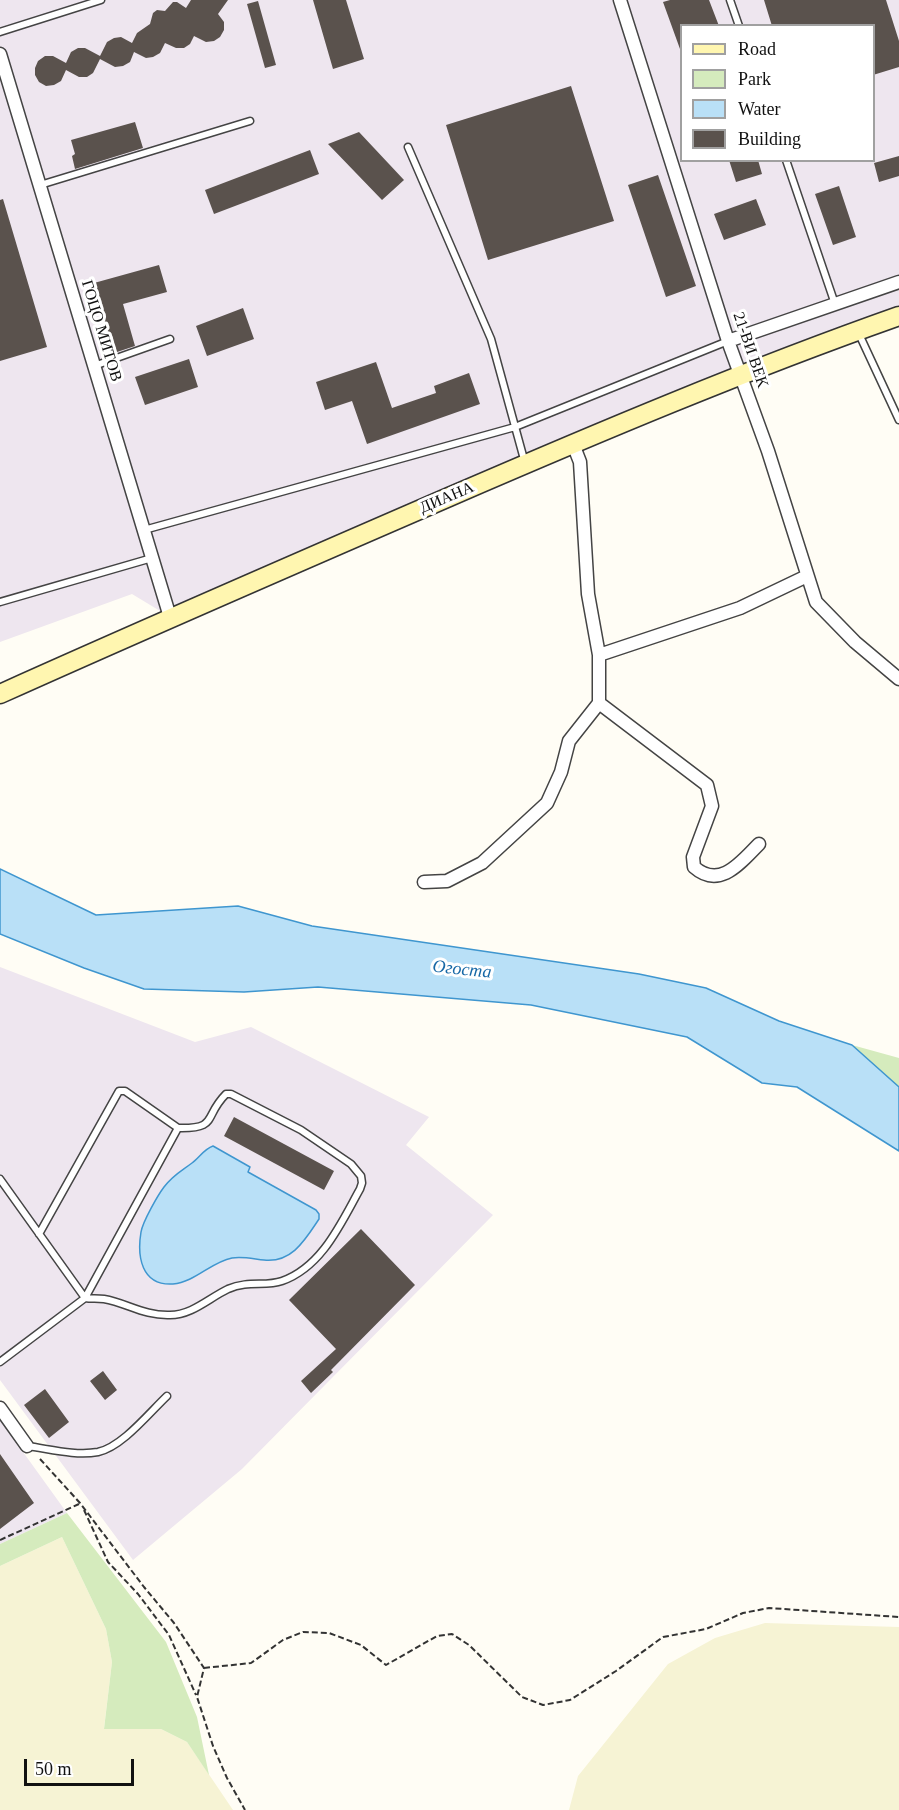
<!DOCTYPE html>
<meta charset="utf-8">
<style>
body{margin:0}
#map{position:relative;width:899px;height:1810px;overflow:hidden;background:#fffdf5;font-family:Georgia,serif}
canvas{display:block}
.legend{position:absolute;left:680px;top:24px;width:195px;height:138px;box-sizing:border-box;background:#fff;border:2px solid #a0a0a0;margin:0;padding:8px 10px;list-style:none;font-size:18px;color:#111}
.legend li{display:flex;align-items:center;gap:12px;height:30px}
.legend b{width:30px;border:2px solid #a0a0a0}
.scale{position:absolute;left:24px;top:1759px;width:110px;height:27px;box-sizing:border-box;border:3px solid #111;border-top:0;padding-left:8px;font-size:18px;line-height:21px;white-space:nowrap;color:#111;-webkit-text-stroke:4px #fff;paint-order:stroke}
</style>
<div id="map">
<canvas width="899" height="1810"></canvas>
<ul class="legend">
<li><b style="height:8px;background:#fff6b0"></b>Road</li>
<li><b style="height:16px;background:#d5ebbd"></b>Park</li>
<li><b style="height:16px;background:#b9e0f7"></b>Water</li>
<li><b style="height:16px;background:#5a524d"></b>Building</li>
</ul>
<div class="scale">50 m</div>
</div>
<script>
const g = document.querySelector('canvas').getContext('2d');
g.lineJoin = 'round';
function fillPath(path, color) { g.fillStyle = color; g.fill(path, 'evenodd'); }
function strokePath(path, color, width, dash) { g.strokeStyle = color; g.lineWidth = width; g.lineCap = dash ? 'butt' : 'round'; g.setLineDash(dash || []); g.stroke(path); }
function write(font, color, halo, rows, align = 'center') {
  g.font = font + ' Georgia,serif'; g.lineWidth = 6; g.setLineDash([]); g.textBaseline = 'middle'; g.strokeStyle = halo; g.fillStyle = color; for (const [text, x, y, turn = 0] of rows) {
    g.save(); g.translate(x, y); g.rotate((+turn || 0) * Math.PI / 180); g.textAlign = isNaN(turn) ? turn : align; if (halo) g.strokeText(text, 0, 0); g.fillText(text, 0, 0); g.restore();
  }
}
fillPath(new Path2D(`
 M 0,0 L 899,0 L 899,316 L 170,617 L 132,594 L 0,642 ZM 682,26 L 874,26 L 874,160 L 682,160 Z
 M 0,967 L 195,1042 L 251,1027 L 429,1117 L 406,1145 L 493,1215 L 242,1469 L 133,1560 L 0,1380 Z
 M 0,1420 L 67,1513 L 0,1544 Z`), '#eee6ef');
fillPath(new Path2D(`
 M 62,1537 L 106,1629 L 112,1662 L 104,1728 L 161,1729 L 187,1742 L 233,1810 L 0,1810 L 0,1566 Z
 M 765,1623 L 899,1627 L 899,1810 L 569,1810 L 578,1776 L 668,1664 L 715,1638 Z`), '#f6f3d4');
fillPath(new Path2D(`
 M 852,1045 L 899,1058 L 899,1087 L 892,1082 Z
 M 67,1513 L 166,1642 L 197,1717 L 209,1775 L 187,1742 L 161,1729 L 104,1729 L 112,1662 L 106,1629 L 62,1537 L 0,1566 L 0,1544 Z`), '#d5ebbd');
const water = new Path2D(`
 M 0,869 L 96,915 L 238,906 L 312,926 L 639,974 L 706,988 L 779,1021 L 852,1045 L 899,1087 L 899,1151 L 797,1087 L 762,1083 L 687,1037 L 531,1005 L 318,987 L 244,992 L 144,989 L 84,968 L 0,934 Z
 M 213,1146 L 250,1167 L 248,1172 L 316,1210 L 319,1214 L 319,1219 C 305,1240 292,1263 264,1260 C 254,1259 242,1256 232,1258 C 211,1262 195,1282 173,1284 C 141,1286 137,1256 141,1232 C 143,1221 158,1195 164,1187 C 173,1175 180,1172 192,1163 C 199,1158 204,1149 213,1146 Z`);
fillPath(water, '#b9e0f7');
strokePath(water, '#3f96cf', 1.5);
fillPath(new Path2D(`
 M 191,0 L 228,0 L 218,14 L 224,22 L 224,30 L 220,37 L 214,41 L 206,42 L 194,36 L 190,44 L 184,48 L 176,48 L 165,43 L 160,53 L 153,57 L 146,58 L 134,52 L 130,62 L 123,66 L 115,67 L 100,59 L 93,73 L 87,77 L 79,77 L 66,70 L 61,81 L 54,85 L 46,86 L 39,82 L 35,75 L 35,68 L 38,61 L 45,56 L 53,56 L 66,63 L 71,52 L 78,48 L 85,48 L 100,56 L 107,42 L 114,38 L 121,37 L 132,43 L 137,33 L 150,24 L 153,13 L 157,10 L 165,11 L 173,2 L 177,2 L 186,8 Z
 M 313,0 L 346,0 L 364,59 L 333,69 Z
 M 670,0 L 709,0 L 719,26 L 681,26 L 680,49 L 663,2 Z
 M 764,0 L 886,0 L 899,41 L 899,67 L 873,75 L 873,26 L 772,26 Z
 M 258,1 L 276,65 L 265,68 L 247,4 Z
 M 571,86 L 614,221 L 488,260 L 446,125 Z
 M 135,122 L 143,148 L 75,169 L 72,156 L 75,154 L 71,140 Z
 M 359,132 L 404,180 L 382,200 L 328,144 Z
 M 310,150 L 319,174 L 214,214 L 205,190 Z
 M 899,156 L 899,176 L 879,182 L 874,163 Z
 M 729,160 L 758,160 L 762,174 L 736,182 Z
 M 658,175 L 696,286 L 666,297 L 628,185 Z
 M 839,186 L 856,237 L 833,245 L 815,194 Z
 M 3,199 L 47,347 L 0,361 L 0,200 Z
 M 756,199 L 766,225 L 724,240 L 714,214 Z
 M 159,265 L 167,292 L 123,304 L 135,346 L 114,353 L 94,283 Z
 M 243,308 L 254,339 L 207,356 L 196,326 Z
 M 189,359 L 198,387 L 145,405 L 135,377 Z
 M 376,362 L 392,408 L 436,393 L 434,386 L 469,373 L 480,404 L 367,444 L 352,401 L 325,410 L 316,382 Z
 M 234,1117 L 334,1171 L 324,1190 L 224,1136 Z
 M 361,1229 L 415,1285 L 331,1370 L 333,1372 L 311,1393 L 301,1381 L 336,1349 L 289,1300 Z
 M 103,1371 L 117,1390 L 105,1400 L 90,1381 Z
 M 45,1389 L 69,1422 L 49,1438 L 24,1405 Z
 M 0,1454 L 34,1503 L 0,1529 Z`), '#5a524d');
const lane = new Path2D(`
 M 730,0 L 739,26
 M 0,32 L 101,0
 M 408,147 L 491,339 L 525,463
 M 786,160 L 835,304
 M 40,185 L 250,121
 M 859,334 L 899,420
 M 94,366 L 170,339
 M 144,530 L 515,427 L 728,341
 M 0,602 L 152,558
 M 226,1094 L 231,1094 L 301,1130 L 351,1164 L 361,1176 L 362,1183 L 360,1189 C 341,1223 322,1267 282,1281 C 265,1287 249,1280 228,1289 C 209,1298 192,1315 170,1315 C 144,1316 127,1303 104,1299 C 98,1298 91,1299 85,1298 L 178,1128 C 219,1129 203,1117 226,1094 Z
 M 0,1179 L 85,1298 L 0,1362
 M 39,1234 L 119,1091 L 125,1091 L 178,1128
 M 27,1446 C 50,1449 75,1456 98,1452 C 122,1447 149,1413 167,1396`);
const street = new Path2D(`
 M 620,0 L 728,341 L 768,451 L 816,602 L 855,642 L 899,679
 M 0,54 L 170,617
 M 728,341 L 899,282
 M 599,655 L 740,608 L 807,576
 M 599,703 L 707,785 L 712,806 L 693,857 L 694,867 C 720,890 741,862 759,844
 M 424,882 L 447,881 L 482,863 L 547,803 L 561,772 L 569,741 L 599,703 L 599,655 L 588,594 L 580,462 L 573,444
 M 0,1408 L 27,1446`);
const secondary = new Path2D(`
 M 0,694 C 149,627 299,562 449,497 C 597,433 746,370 899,316`);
strokePath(lane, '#444', 9);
strokePath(street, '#444', 15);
strokePath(secondary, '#333', 21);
strokePath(new Path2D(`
 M 40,1459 L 80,1503 L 144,1587 L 174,1623 L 204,1668 L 197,1697 L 213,1746 L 227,1778 L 245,1810
 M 84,1510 L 108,1562 L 138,1594 L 169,1635 L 196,1695
 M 0,1540 L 79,1504
 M 204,1668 L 251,1663 L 283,1640 L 303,1632 L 329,1633 L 361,1645 L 386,1665 L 437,1636 L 452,1634 L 469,1645 L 522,1697 L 543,1705 L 570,1700 L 616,1671 L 663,1637 L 706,1629 L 743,1613 L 769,1608 L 899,1617`), '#333', 2, [6, 3]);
strokePath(lane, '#fff', 6);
strokePath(street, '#fff', 12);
strokePath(secondary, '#fff6b0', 18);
write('16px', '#111', '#fff', [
 ["ГОЦО МИТОВ",101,331,73],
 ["21-ВИ ВЕК",750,350,71],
 ["ДИАНА",447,498,-23]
]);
write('italic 18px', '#1768a6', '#fff', [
 ["Огоста",462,970,6]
]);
</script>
